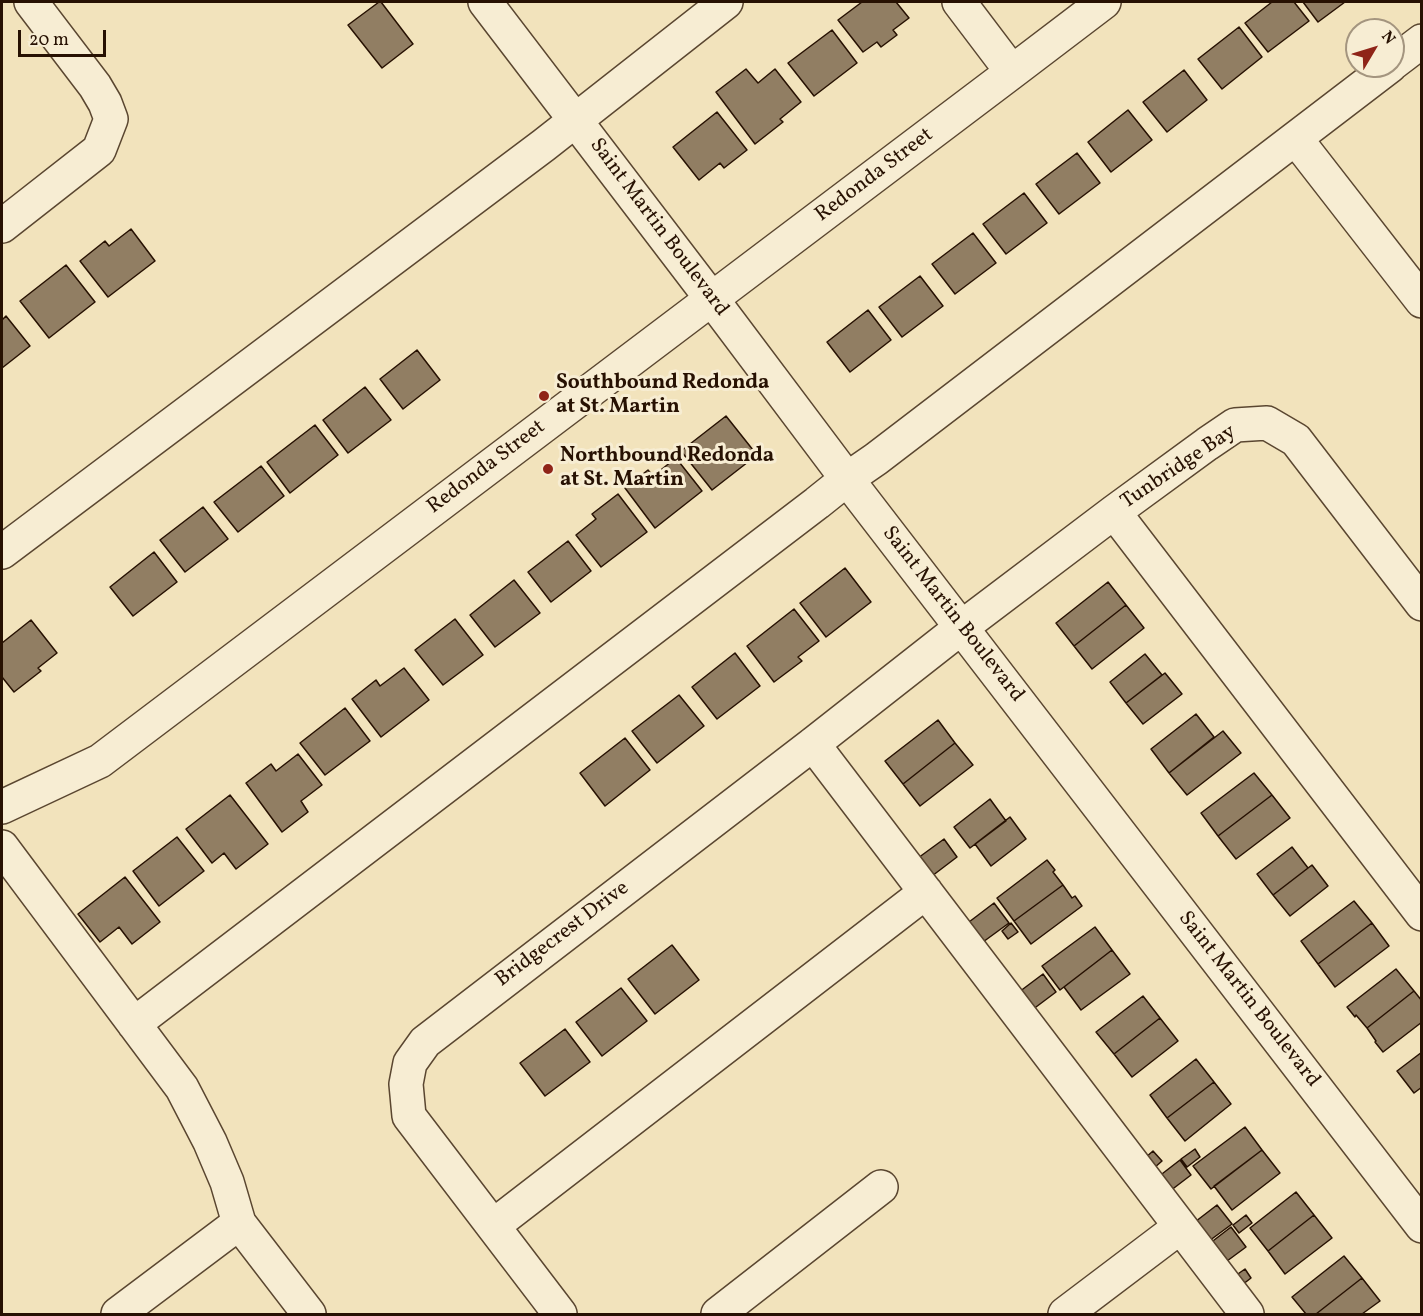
<!DOCTYPE html>
<style>
body{margin:0}
#map{position:relative;width:1423px;height:1316px;overflow:hidden;background:#f2e3bc;font-family:Vollkorn,serif}
canvas{display:block}
.frame{position:absolute;inset:0;border:3px solid #271102;pointer-events:none}
.north{position:absolute;left:1345px;top:18px;width:60px;height:60px;box-sizing:border-box;background:#f7edd3;border:2px solid #a4957f;border-radius:50%;rotate:52deg;font-size:16px;font-weight:700;line-height:24px;text-align:center;color:#271102}
.north::after{content:'';display:block;margin:auto;width:21px;height:27px;background:#8f2418;clip-path:polygon(50% 0,100% 100%,50% 72%,0 100%)}
.scale{position:absolute;left:18px;top:30px;width:88px;height:27px;box-sizing:border-box;border:3px solid #271102;border-top:0;padding-left:8px;font-size:18px;line-height:21px;white-space:nowrap;color:#271102;-webkit-text-stroke:4px #f7edd3;paint-order:stroke}
</style>
<div id="map">
<canvas width="1423" height="1316"></canvas>
<div class="frame"></div>
<div class="north">N</div>
<div class="scale">20 m</div>
</div>
<script>
const g = document.querySelector('canvas').getContext('2d');
g.lineJoin = 'round';
function fillPath(path, color) { g.fillStyle = color; g.fill(path, 'evenodd'); }
function strokePath(path, color, width, dash) { g.strokeStyle = color; g.lineWidth = width; g.lineCap = dash ? 'butt' : 'round'; g.setLineDash(dash || []); g.stroke(path); }
function write(font, color, halo, rows, align = 'center') {
  g.font = font + ' Vollkorn,serif'; g.lineWidth = 6; g.setLineDash([]); g.textBaseline = 'middle'; g.strokeStyle = halo; g.fillStyle = color; for (const [text, x, y, turn = 0] of rows) {
    g.save(); g.translate(x, y); g.rotate((+turn || 0) * Math.PI / 180); g.textAlign = isNaN(turn) ? turn : align; if (halo) g.strokeText(text, 0, 0); g.fillText(text, 0, 0); g.restore();
  }
}
const building = new Path2D(`
 M 379,2 L 381,2 L 413,44 L 382,68 L 348,25 Z
 M 862,2 L 896,2 L 909,18 L 893,30 L 897,35 L 881,47 L 877,42 L 863,52 L 838,20 Z
 M 1272,2 L 1294,2 L 1309,21 L 1268,52 L 1245,23 Z
 M 1303,2 L 1345,2 L 1318,22 Z
 M 1239,27 L 1262,57 L 1222,89 L 1198,59 Z
 M 832,30 L 857,63 L 814,96 L 788,63 Z
 M 746,69 L 758,83 L 775,69 L 801,102 L 780,119 L 783,122 L 755,144 L 716,92 Z
 M 1184,70 L 1207,100 L 1167,132 L 1143,102 Z
 M 1128,110 L 1152,140 L 1111,172 L 1088,142 Z
 M 717,112 L 747,150 L 724,168 L 720,163 L 699,180 L 673,147 Z
 M 1077,153 L 1100,183 L 1059,214 L 1036,184 Z
 M 1024,193 L 1047,223 L 1006,254 L 983,224 Z
 M 131,229 L 155,261 L 108,297 L 80,261 L 105,241 L 109,246 Z
 M 973,233 L 996,263 L 955,294 L 932,264 Z
 M 66,265 L 95,302 L 49,338 L 20,301 Z
 M 920,276 L 943,306 L 902,337 L 879,307 Z
 M 868,310 L 891,340 L 850,372 L 827,342 Z
 M 6,316 L 30,346 L 2,368 L 2,320 Z
 M 417,350 L 440,380 L 403,409 L 380,379 Z
 M 365,387 L 391,420 L 348,453 L 323,420 Z
 M 726,416 L 757,455 L 712,490 L 681,451 Z
 M 315,425 L 338,455 L 290,493 L 267,462 Z
 M 676,458 L 702,491 L 655,528 L 625,488 L 648,470 L 653,476 Z
 M 261,466 L 284,496 L 238,532 L 214,502 Z
 M 618,494 L 647,532 L 601,567 L 576,535 L 596,519 L 592,514 Z
 M 203,507 L 228,539 L 185,572 L 160,540 Z
 M 568,541 L 591,571 L 551,602 L 528,572 Z
 M 154,552 L 177,582 L 133,616 L 110,587 Z
 M 845,568 L 871,602 L 826,637 L 800,603 Z
 M 514,580 L 540,613 L 495,647 L 470,615 Z
 M 1108,582 L 1126,605 L 1074,646 L 1056,623 Z
 M 1126,605 L 1144,628 L 1092,669 L 1074,646 Z
 M 794,609 L 819,641 L 798,657 L 802,661 L 774,682 L 747,646 Z
 M 455,619 L 483,655 L 443,685 L 415,650 Z
 M 31,620 L 57,653 L 38,668 L 41,671 L 14,692 L 2,677 L 2,643 Z
 M 735,653 L 760,686 L 717,719 L 692,687 Z
 M 1145,654 L 1162,675 L 1126,703 L 1110,682 Z
 M 404,668 L 429,700 L 381,737 L 352,699 L 376,680 L 380,686 Z
 M 1165,673 L 1182,694 L 1143,724 L 1126,703 Z
 M 679,695 L 704,726 L 657,763 L 632,731 Z
 M 345,708 L 370,741 L 325,775 L 300,743 Z
 M 1196,714 L 1214,737 L 1169,773 L 1151,749 Z
 M 938,720 L 955,743 L 903,784 L 885,761 Z
 M 1223,731 L 1241,753 L 1187,795 L 1169,773 Z
 M 625,738 L 650,770 L 605,806 L 580,773 Z
 M 955,743 L 973,765 L 920,806 L 903,784 Z
 M 298,754 L 322,785 L 301,801 L 308,812 L 282,832 L 246,783 L 271,764 L 276,771 Z
 M 1254,773 L 1272,795 L 1218,836 L 1201,813 Z
 M 230,795 L 268,844 L 236,869 L 224,853 L 212,863 L 186,829 Z
 M 1272,795 L 1290,818 L 1236,859 L 1218,836 Z
 M 990,799 L 1006,821 L 970,848 L 954,827 Z
 M 1010,817 L 1026,839 L 991,866 L 975,844 Z
 M 177,837 L 204,871 L 159,906 L 133,871 Z
 M 944,839 L 957,857 L 932,876 L 918,858 Z
 M 1292,847 L 1308,868 L 1273,895 L 1257,874 Z
 M 1047,860 L 1055,870 L 1053,872 L 1063,885 L 1014,921 L 997,898 Z
 M 1312,865 L 1328,886 L 1290,916 L 1273,895 Z
 M 125,877 L 160,922 L 132,944 L 119,927 L 100,942 L 78,914 Z
 M 1063,885 L 1072,898 L 1075,896 L 1082,906 L 1031,944 L 1014,921 Z
 M 1354,901 L 1372,923 L 1318,964 L 1301,941 Z
 M 994,903 L 1009,923 L 983,942 L 969,922 Z
 M 1011,923 L 1018,932 L 1008,939 L 1002,931 Z
 M 1372,923 L 1389,946 L 1335,987 L 1318,964 Z
 M 1095,927 L 1112,950 L 1060,990 L 1042,966 Z
 M 672,945 L 699,980 L 655,1014 L 628,979 Z
 M 1112,950 L 1130,974 L 1081,1010 L 1064,987 Z
 M 1396,969 L 1414,991 L 1367,1028 L 1356,1015 L 1355,1017 L 1347,1007 Z
 M 1043,974 L 1056,992 L 1032,1010 L 1019,992 Z
 M 621,988 L 647,1021 L 602,1056 L 576,1022 Z
 M 1414,991 L 1422,1001 L 1422,1022 L 1383,1052 L 1375,1042 L 1376,1041 L 1367,1028 Z
 M 1143,996 L 1160,1018 L 1114,1054 L 1096,1032 Z
 M 1160,1018 L 1178,1041 L 1132,1077 L 1114,1054 Z
 M 565,1029 L 590,1062 L 545,1096 L 520,1063 Z
 M 1422,1052 L 1422,1087 L 1414,1093 L 1397,1071 Z
 M 1196,1059 L 1214,1082 L 1167,1118 L 1150,1095 Z
 M 1214,1082 L 1231,1104 L 1185,1141 L 1167,1118 Z
 M 1245,1127 L 1262,1150 L 1211,1189 L 1193,1166 Z
 M 1195,1149 L 1200,1157 L 1187,1167 L 1181,1159 Z
 M 1262,1150 L 1280,1173 L 1232,1210 L 1214,1186 Z
 M 1153,1151 L 1162,1161 L 1154,1168 L 1145,1158 Z
 M 1180,1160 L 1191,1175 L 1170,1191 L 1158,1177 Z
 M 1296,1192 L 1314,1215 L 1268,1251 L 1250,1228 Z
 M 1217,1205 L 1232,1224 L 1205,1244 L 1191,1225 Z
 M 1246,1215 L 1252,1223 L 1239,1233 L 1233,1225 Z
 M 1314,1215 L 1332,1238 L 1285,1274 L 1268,1251 Z
 M 1231,1227 L 1246,1247 L 1223,1264 L 1209,1244 Z
 M 1344,1256 L 1362,1278 L 1316,1314 L 1306,1314 L 1292,1297 Z
 M 1245,1269 L 1251,1278 L 1242,1285 L 1235,1276 Z
 M 1362,1278 L 1380,1301 L 1362,1314 L 1316,1314 Z`);
fillPath(building, '#917e63');
strokePath(building, '#271102', 1.5);
const minor = new Path2D(`
 M 485,2 L 711,298 L 847,479 L 1422,1226
 M 959,2 L 1012,72
 M 1393,63 L 1422,41
 M 1296,139 L 1422,301
 M 2,226 L 99,150 L 111,119 L 105,103 L 95,86 L 31,2
 M 1114,512 L 1422,914
 M 2,552 L 544,145 L 726,2
 M 813,744 L 1247,1314
 M 2,807 L 100,761 L 1012,72 L 1104,2
 M 2,847 L 182,1088 L 210,1142 L 227,1182 L 239,1223
 M 134,1024 L 817,503 L 847,479 L 876,459 L 1390,66
 M 493,1226 L 926,892
 M 118,1314 L 239,1223 L 309,1314
 M 560,1314 L 409,1116 L 406,1084 L 410,1063 L 425,1042 L 813,744 L 962,627 L 1114,512 L 1207,444 L 1235,425 L 1267,423 L 1296,440 L 1422,604
 M 718,1314 L 881,1187
 M 1065,1314 L 1180,1227`);
strokePath(minor, '#5a4630', 36);
strokePath(minor, '#f7edd3', 33);
for (const [x, y, r, color] of [
 [544,396,6,"#8f2418"],
 [548,469,6,"#8f2418"]
]) { const dot = new Path2D(); dot.arc(x, y, r, 0, 2 * Math.PI); g.fillStyle = color; g.fill(dot); strokePath(dot, '#f7edd3', 2); }
write('21px', '#271102', '#f7edd3', [
 ["Redonda Street",875,176,-37],
 ["Saint Martin Boulevard",658,228,53],
 ["Redonda Street",487,468,-37],
 ["Tunbridge Bay",1179,468,-34],
 ["Saint Martin Boulevard",952,615,52],
 ["Bridgecrest Drive",563,935,-37],
 ["Saint Martin Boulevard",1248,1000,52]
]);
write('bold 21px', '#271102', '#f7edd3', [
 ["Southbound Redonda",556,384],
 ["at St. Martin",556,408],
 ["Northbound Redonda",560,457],
 ["at St. Martin",560,481]
], 'left');
</script>
